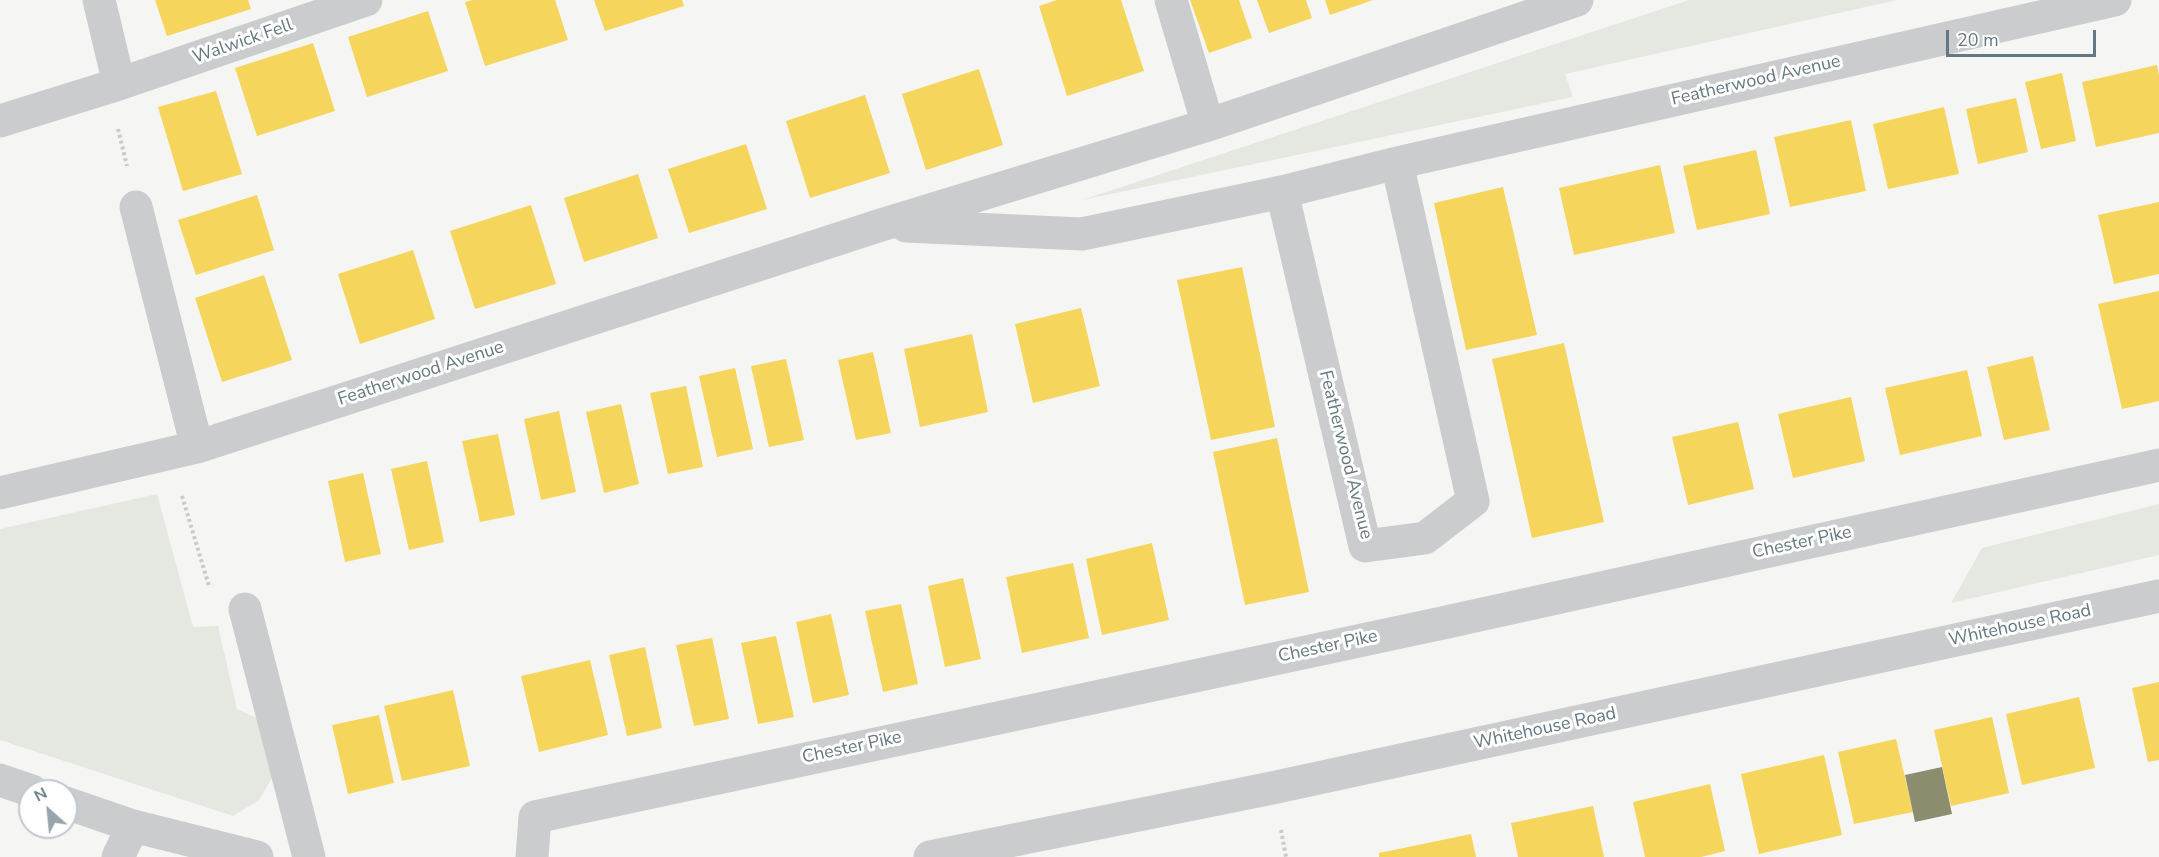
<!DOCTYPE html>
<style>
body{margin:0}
#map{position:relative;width:2159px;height:857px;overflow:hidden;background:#f5f5f3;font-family:"Nunito Sans",sans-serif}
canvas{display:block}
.north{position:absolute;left:18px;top:779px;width:60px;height:60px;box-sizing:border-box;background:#fff;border:2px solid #c1c9ce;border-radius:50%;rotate:333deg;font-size:16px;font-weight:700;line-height:24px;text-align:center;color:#647884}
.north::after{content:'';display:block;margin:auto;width:21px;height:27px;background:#97a4ab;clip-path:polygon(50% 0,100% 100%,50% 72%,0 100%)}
.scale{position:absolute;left:1946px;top:30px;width:150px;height:27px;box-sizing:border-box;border:3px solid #647884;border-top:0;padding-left:8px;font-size:18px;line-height:21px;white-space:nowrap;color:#647884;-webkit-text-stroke:4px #fff;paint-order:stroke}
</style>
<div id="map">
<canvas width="2159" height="857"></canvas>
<div class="north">N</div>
<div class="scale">20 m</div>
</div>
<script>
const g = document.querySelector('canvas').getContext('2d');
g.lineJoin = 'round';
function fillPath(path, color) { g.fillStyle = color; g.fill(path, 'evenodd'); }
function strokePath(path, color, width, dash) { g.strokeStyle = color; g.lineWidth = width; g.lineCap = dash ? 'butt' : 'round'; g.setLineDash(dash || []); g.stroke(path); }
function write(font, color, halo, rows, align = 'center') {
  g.font = font + ' "Nunito Sans",sans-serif'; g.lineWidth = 6; g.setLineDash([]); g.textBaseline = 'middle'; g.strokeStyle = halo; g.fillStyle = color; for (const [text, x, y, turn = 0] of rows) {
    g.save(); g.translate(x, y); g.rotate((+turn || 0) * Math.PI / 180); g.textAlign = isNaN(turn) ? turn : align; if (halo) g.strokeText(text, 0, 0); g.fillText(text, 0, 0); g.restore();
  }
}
fillPath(new Path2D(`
 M 1689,0 L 1897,0 L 1565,74 L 1573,97 L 1082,200 Z
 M 157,494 L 193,627 L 218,626 L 237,709 L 259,719 L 273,776 L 259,800 L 233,816 L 0,740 L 0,529 Z
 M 2159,504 L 2159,555 L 1951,603 L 1982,548 Z`), '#e4e8e1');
fillPath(new Path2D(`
 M 155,0 L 248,0 L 251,9 L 167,36 Z
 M 473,0 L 555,0 L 568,40 L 485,66 L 465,2 Z
 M 594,0 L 682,0 L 684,6 L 605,31 Z
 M 1057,0 L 1121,0 L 1144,71 L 1067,96 L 1039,6 Z
 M 1190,0 L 1239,0 L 1252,38 L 1209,53 Z
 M 1257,0 L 1306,0 L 1312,18 L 1269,33 Z
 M 1325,0 L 1373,0 L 1330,15 Z
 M 428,11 L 448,71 L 367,97 L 348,37 Z
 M 313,43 L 335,111 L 257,136 L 235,68 Z
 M 2157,65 L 2159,76 L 2159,133 L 2096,147 L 2082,82 Z
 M 979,69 L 1003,145 L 926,170 L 902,94 Z
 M 2062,73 L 2076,141 L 2041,149 L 2025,82 Z
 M 216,91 L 242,174 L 183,191 L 158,107 Z
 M 865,95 L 890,173 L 810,198 L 786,121 Z
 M 2016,98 L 2028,152 L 1978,164 L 1966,109 Z
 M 1944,107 L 1959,174 L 1888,189 L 1873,124 Z
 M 1851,120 L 1866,191 L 1790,207 L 1774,137 Z
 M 746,144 L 767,209 L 689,233 L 668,169 Z
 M 1756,150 L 1770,214 L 1697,230 L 1683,166 Z
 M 1660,165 L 1675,233 L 1574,255 L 1559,188 Z
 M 638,174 L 658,238 L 584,262 L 564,198 Z
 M 1503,187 L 1537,335 L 1466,350 L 1434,203 Z
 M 257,195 L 274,250 L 196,275 L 178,220 Z
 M 2159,202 L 2159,274 L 2114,284 L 2098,215 Z
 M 531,205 L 556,284 L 475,309 L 450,231 Z
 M 413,250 L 435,319 L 360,344 L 338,274 Z
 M 1242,267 L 1275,427 L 1211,440 L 1177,280 Z
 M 264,275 L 292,360 L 222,382 L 195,298 Z
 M 2159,291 L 2159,401 L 2122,409 L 2098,304 Z
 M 1081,308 L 1100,386 L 1033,403 L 1015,324 Z
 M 972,334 L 988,412 L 920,427 L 904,349 Z
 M 1564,343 L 1604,522 L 1532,538 L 1492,359 Z
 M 873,352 L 891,433 L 856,440 L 838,360 Z
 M 2033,356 L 2050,430 L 2004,440 L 1987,367 Z
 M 786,359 L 804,440 L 769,447 L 751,366 Z
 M 735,368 L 753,449 L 717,457 L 699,376 Z
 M 1967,370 L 1982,436 L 1900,455 L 1885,388 Z
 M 686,386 L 703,467 L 668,474 L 650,393 Z
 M 1851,397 L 1865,461 L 1793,478 L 1778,414 Z
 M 621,404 L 639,484 L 604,493 L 586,412 Z
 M 559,411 L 576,492 L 541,500 L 524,419 Z
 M 1738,422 L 1754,489 L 1688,505 L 1672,437 Z
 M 498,434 L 515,515 L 480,522 L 462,441 Z
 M 1277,438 L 1309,592 L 1245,605 L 1213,452 Z
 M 427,461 L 444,542 L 409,550 L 391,469 Z
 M 363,473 L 381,554 L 345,562 L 328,481 Z
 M 1152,543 L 1169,620 L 1102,635 L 1086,559 Z
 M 1073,563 L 1089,638 L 1022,653 L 1006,577 Z
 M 963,578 L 981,659 L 945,667 L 928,586 Z
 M 901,604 L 918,684 L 883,692 L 865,611 Z
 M 831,614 L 849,695 L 813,703 L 796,622 Z
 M 776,636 L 794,717 L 758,724 L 741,643 Z
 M 712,638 L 729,719 L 694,726 L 676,645 Z
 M 645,647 L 662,728 L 627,736 L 609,655 Z
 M 590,660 L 608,735 L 539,752 L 521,676 Z
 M 2159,682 L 2159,760 L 2148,762 L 2132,688 Z
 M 453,690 L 470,766 L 402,781 L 384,706 Z
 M 2079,697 L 2095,768 L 2022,785 L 2006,714 Z
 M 379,715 L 394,783 L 348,794 L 332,725 Z
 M 1992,717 L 2009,793 L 1951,806 L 1934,730 Z
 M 1896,739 L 1913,812 L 1854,824 L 1838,752 Z
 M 1824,755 L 1842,835 L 1759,854 L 1741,774 Z
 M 1710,784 L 1725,851 L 1701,857 L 1645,857 L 1633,802 Z
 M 1593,806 L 1604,857 L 1518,857 L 1511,823 Z
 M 1471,834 L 1476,857 L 1379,857 L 1379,853 Z`), '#f6d55c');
fillPath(new Path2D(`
 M 1942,767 L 1952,814 L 1915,822 L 1905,775 Z`), '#8c8c6e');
strokePath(new Path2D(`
 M 118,129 L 127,166
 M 182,496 L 209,586
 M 1281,830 L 1286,857`), '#c9caca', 4, [3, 3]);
strokePath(new Path2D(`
 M 99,0 L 119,84
 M 1171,0 L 1208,125
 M 0,121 L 119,84 L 366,0
 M 1282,192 L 1365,546 L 1425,538 L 1473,501 L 1397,163
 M 136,207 L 197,447
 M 906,226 L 1082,234 L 1282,192 L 1397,163 L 2115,0
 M 0,493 L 197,447 L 881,225 L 1208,125 L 1577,0
 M 245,609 L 309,857
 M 0,780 L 32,791
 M 66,803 L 133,826 L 257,857
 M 118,857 L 133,826
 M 532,857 L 535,817 L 1447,622 L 2159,465
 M 930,857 L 1272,788 L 2159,596`), '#cacccd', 33);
write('18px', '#647884', '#fff', [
 ["Walwick Fell",243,42,-19],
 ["Featherwood Avenue",1756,81,-13],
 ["Featherwood Avenue",421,374,-18],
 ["Featherwood Avenue",1345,455,76],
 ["Chester Pike",1802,543,-12],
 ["Whitehouse Road",2020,626,-12],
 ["Chester Pike",1328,647,-12],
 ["Whitehouse Road",1545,729,-12],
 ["Chester Pike",852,748,-12]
]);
</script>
